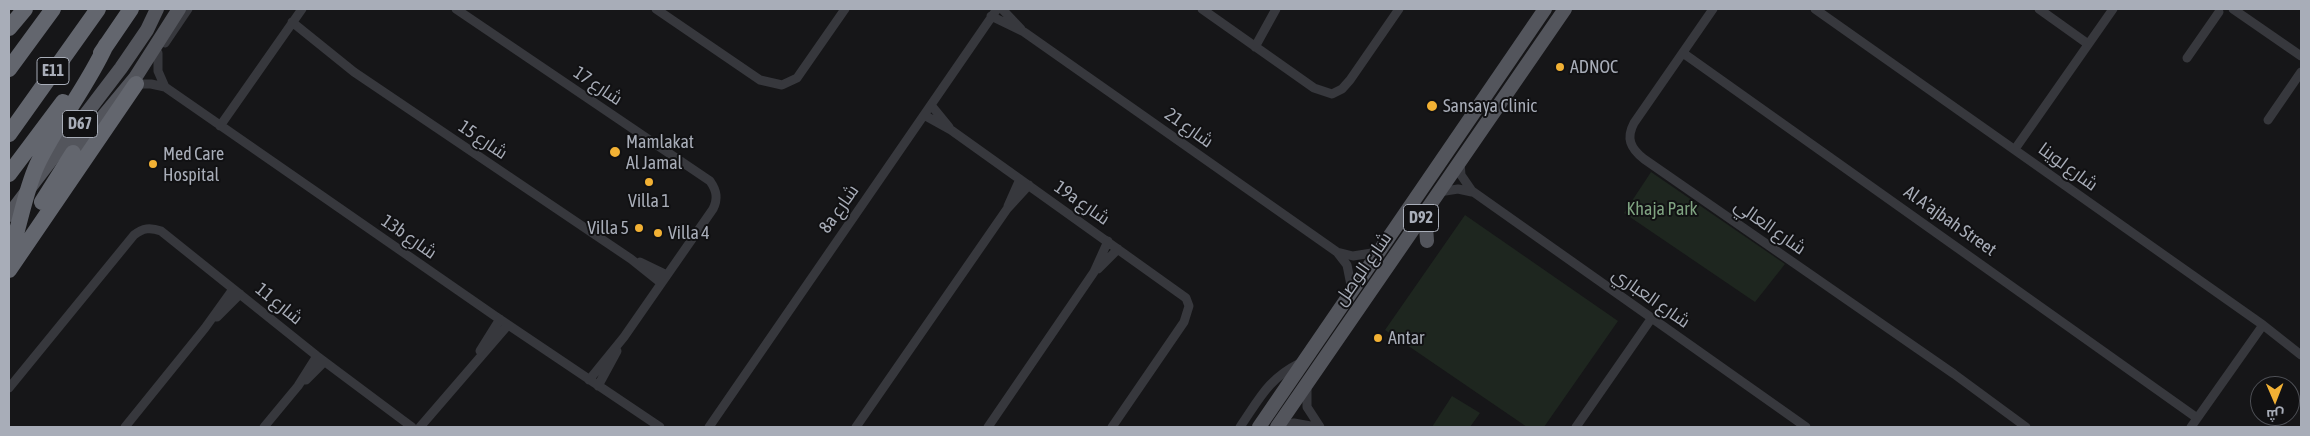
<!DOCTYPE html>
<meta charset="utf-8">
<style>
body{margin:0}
#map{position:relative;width:2310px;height:436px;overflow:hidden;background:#161618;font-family:"Asap Condensed",Cairo,sans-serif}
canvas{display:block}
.frame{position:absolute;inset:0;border:10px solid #a8adb8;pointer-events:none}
.north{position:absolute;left:2250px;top:376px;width:50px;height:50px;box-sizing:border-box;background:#111113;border:1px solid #4d4f55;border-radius:50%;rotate:179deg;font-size:14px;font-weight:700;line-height:20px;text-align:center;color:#a8adb8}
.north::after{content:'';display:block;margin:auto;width:18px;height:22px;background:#f2b134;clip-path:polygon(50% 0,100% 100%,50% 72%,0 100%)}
</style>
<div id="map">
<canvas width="2310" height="436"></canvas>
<div class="frame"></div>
<div class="north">ش</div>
</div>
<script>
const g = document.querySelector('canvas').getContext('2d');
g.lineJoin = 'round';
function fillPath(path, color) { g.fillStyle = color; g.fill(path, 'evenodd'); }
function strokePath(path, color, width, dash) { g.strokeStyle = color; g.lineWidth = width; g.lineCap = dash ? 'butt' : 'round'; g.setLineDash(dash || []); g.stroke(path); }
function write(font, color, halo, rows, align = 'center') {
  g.font = font + ' "Asap Condensed",Cairo,sans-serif'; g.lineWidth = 4; g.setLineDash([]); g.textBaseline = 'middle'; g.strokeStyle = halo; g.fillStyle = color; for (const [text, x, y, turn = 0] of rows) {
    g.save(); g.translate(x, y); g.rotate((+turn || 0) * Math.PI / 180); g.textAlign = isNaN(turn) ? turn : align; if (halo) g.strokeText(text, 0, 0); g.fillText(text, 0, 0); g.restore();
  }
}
fillPath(new Path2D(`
 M 1651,172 L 1785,264 L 1755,302 L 1624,213 Z
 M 1465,215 L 1618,321 L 1544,427 L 1527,427 L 1385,330 Z
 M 1452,396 L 1480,413 L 1470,427 L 1432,427 Z`), '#1e261f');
strokePath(new Path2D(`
 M 456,9 L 710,181 C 717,191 718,199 713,209 L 624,337 L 589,380
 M 656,9 L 760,80 L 782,85 L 797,78 L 845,9
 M 1002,9 L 1021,29
 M 1202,9 L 1314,88 L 1332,94 L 1342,89 L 1350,80 L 1399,9
 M 1713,9 L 1634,123 C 1626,138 1630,148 1644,159 L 1954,374 L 2026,427
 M 1815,9 L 2263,325 L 2301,355
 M 2039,9 L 2088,44
 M 2233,9 L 2301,56
 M 991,16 L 1024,32 L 1337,252 L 1353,256 L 1378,252
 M 292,22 L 354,72 L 631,259 L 661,283
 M 165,43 L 188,9
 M 1255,47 L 1276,9
 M 158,53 L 158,71 L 165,87
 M 1683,53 L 2197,418
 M 2187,58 L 2219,12
 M 136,84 L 151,84 L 165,87 L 495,316 L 660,427
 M 931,105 L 949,127
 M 924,115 L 951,130 L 1186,298 L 1189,306 L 1184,322 L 1112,427
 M 2268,120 L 2301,72
 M 220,126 L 302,9
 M 2015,149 L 2113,9
 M 1460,162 L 1461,175 L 1472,191 L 1806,427
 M 1439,192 L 1458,189 L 1472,192
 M 1008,206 L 1020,179
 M 1337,252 L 1347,265 L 1352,290
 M 640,262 L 667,275
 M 1098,269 L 1118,249
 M 217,317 L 240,294
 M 480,351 L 500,319
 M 306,380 L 324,362
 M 598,386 L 617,351
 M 1307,387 L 1307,407 L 1320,427
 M 9,388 L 134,235 C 143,228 150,227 161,231 L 317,356 L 412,427
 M 125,427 L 205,328 L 233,289
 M 264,427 L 298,386 L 317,356
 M 420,427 L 508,325
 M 709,427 L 997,9
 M 856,427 L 1007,209 L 1029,185
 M 988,427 L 1094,272 L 1108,241
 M 1240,427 C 1260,398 1268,379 1300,363
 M 1277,427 L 1294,423 L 1316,427
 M 1576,427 L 1651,319
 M 2191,427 L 2263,325`), '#37383d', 9);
strokePath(new Path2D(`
 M 67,160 L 135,78 L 179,9
 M 1425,213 L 1427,241
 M 9,215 L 121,68 L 147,30 L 157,9
 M 1259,427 L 1545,9
 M 1277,427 L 1565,9`), '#53555c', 14);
strokePath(new Path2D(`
 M 9,28 L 25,9
 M 101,53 L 131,9
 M 9,69 L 53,9
 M 9,134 L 98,9
 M 9,174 L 63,102
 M 42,202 L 73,153
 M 9,257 C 20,226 24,194 37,165 C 57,123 87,87 106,45
 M 9,270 L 136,84`), '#63666e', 16);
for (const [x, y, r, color] of [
 [1560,67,5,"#f2b134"],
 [1432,106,6,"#f2b134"],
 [615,152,6,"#f2b134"],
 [153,164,5,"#f2b134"],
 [649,182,5,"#f2b134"],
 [639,228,5,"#f2b134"],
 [658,233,5,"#f2b134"],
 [1378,338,5,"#f2b134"]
]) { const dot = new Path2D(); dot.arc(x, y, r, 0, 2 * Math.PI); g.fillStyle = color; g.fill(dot); strokePath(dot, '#111113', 2); }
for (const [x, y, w] of [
 [53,71,32],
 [80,124,35],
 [1421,218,35]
]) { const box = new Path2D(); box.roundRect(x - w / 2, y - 13.5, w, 27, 4); g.fillStyle = '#111113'; g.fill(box); strokePath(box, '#a8adb8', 1); }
write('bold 16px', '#a8adb8', null, [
 ["E11",53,71],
 ["D67",80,124],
 ["D92",1421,218]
]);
write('18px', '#a8adb8', '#111113', [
 ["ADNOC",1570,67],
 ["Sansaya Clinic",1443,106],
 ["Mamlakat",626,142],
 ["Al Jamal",626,163],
 ["Med Care",163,154],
 ["Hospital",163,175],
 ["Villa 1",649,201,"center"],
 ["Villa 5",629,228,"right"],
 ["Villa 4",668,233],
 ["Antar",1388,338]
], 'left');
write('18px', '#a8adb8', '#111113', [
 ["شارع 17",598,86,34],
 ["شارع 21",1189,128,35],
 ["شارع 15",483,140,34],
 ["شارع لوينا",2068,167,36],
 ["19a شارع",1082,203,35],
 ["8a شارع",839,209,-55],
 ["Al A’ajbah Street",1950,221,35],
 ["شارع العالي",1770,227,35],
 ["13b شارع",409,237,35],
 ["شارع الوصل",1363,269,-55],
 ["شارع العباري",1651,298,35],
 ["شارع 11",279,304,39]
]);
write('18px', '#7fa381', '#111113', [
 ["Khaja Park",1662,209]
]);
</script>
